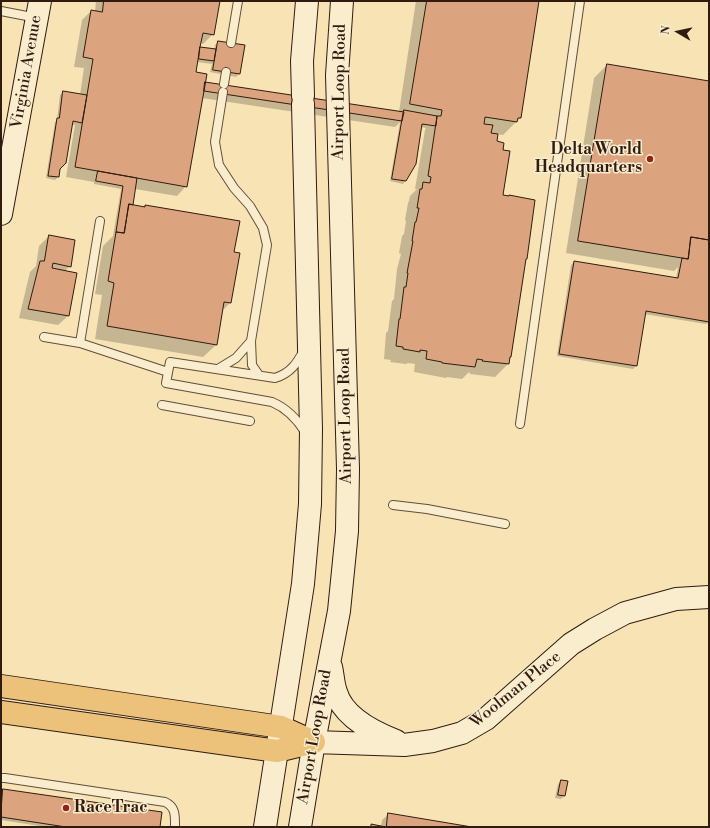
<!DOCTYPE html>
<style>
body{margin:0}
#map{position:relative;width:710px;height:828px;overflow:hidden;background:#f7e3b4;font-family:"Libre Bodoni",serif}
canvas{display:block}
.frame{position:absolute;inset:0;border:2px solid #301b11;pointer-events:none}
.north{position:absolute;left:658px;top:12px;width:40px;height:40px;-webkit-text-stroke:3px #faedce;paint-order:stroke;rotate:279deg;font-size:11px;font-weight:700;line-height:16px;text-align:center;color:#301b11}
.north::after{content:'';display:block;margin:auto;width:14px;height:18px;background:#301b11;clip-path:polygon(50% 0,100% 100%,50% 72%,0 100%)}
</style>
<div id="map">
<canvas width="710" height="828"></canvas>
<div class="frame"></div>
<div class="north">N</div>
</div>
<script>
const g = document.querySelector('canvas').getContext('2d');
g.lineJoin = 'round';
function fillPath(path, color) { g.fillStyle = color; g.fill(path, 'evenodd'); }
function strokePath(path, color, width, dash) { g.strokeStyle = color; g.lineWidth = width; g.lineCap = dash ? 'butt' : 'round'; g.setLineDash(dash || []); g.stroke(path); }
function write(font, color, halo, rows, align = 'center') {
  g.font = font + ' "Libre Bodoni",serif'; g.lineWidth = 3; g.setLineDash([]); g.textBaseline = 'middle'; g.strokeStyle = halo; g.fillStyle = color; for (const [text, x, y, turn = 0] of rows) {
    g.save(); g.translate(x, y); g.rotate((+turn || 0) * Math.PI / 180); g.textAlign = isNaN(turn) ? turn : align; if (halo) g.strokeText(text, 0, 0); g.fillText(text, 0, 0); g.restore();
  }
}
fillPath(new Path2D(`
 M 96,1 L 219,1 L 213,34 L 203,44 L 200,43 L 199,48 L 214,50 L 215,45 L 218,42 L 244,46 L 239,74 L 236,77 L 210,72 L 212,64 L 197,62 L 195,73 L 204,83 L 399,112 L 416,1 L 538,1 L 520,118 L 503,135 L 497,134 L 496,142 L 502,151 L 501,196 L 508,364 L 495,377 L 470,374 L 469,372 L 462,379 L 447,377 L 446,378 L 414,372 L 415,364 L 408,363 L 406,364 L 390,362 L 391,360 L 384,359 L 386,333 L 388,331 L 392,301 L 394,299 L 397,269 L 401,254 L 399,253 L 402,236 L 404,234 L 406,221 L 405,220 L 408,203 L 409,201 L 410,196 L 417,189 L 415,189 L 425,130 L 426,128 L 421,127 L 406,180 L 403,184 L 390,181 L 400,122 L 395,127 L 202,98 L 186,186 L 177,196 L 135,189 L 132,206 L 144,208 L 145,206 L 233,253 L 230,303 L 221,312 L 216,345 L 203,357 L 95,339 L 102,295 L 95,294 L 103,246 L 113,236 L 121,189 L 94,184 L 94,182 L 66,177 L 75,125 L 71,124 L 59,168 L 58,177 L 55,180 L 46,178 L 55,122 L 57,120 L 60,95 L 63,92 L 80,95 L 84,68 L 74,67 L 82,20 L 91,11 L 95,11 Z
 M 607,65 L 709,82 L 709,322 L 706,324 L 644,314 L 636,366 L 633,369 L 557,356 L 571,265 L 574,262 L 676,279 L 678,267 L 674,271 L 566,253 L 594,78 Z
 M 49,236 L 70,266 L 64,272 L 68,316 L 58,325 L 19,318 L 30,272 L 36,266 L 39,246 Z
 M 561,781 L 564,796 L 561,799 L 555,798 L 558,784 Z
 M 3,790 L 159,827 L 46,827 L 1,820 L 1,792 Z
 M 389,814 L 466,827 L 370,827 L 371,825 L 381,827 L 382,820 Z`), '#0003');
const building = new Path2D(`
 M 104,1 L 220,1 L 214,35 L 203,33 L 200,47 L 196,72 L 207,74 L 187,187 L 75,167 L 93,59 L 83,57 L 91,10 L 102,12 Z
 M 427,1 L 539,1 L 521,118 L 518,118 L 517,122 L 485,117 L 484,124 L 493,125 L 491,133 L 498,134 L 497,141 L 504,143 L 503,150 L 510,151 L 503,195 L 509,196 L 509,195 L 535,200 L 527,259 L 526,259 L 511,357 L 510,357 L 509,364 L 482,361 L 483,360 L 477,359 L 475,367 L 442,363 L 442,362 L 426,359 L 427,351 L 420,350 L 420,352 L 403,349 L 403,347 L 396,346 L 399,319 L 400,319 L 404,287 L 406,287 L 408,273 L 407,273 L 413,241 L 412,241 L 415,222 L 416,222 L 419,208 L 417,208 L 420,189 L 422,189 L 423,182 L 430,183 L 431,177 L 428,176 L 437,116 L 441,116 L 442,110 L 410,104 Z
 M 218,41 L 245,45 L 240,74 L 213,70 Z
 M 200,47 L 216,49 L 214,61 L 199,59 Z
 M 607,64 L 709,81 L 709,240 L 691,237 L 688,259 L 578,241 Z
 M 205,82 L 404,112 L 402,121 L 204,91 Z
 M 63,91 L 87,95 L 82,123 L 73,121 L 66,163 L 60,169 L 59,177 L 48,176 L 57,118 L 59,118 Z
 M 404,110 L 437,116 L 436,126 L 422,124 L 416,164 L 406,181 L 392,179 Z
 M 98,171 L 137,178 L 133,205 L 129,204 L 124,233 L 116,232 L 123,186 L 96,181 Z
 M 129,204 L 145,207 L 145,205 L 240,221 L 234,252 L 240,253 L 231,303 L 224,302 L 217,345 L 107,326 L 114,283 L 108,281 L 116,232 L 124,233 Z
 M 49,235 L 75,240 L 71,267 L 53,263 L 52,268 L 77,273 L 69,316 L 28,309 L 40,261 L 44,261 Z
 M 691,237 L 709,240 L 709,322 L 646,311 L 637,366 L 559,354 L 574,261 L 678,278 L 682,258 L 688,259 Z
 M 561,780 L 568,781 L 565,796 L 558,795 Z
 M 3,789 L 162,812 L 160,827 L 66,827 L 1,817 Z
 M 388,813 L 472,827 L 371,827 L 371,824 L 386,827 Z`);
fillPath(building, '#dba47e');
strokePath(building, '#301b11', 1);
const lane = new Path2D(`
 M 1,11 L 37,18
 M 231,43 L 238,1
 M 224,84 L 226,72
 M 223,92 L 215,142 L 219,165 L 234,188 L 250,206 L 263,228 L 267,245 L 251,341 L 252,365 L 259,375
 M 44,337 L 80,343 L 168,372
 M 80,343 L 100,221
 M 304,350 C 297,363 291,373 275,378 L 170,362 L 166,383 L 272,402 C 286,408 297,419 305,432
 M 218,369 L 236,358 L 251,341
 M 162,405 L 250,421
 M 520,424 L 580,1
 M 393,505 L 427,509 L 505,524
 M 1,778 L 5,778 L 165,802 C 176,807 175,816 175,827`);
const secondary = new Path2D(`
 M 303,96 L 302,61 L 307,1
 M 1,214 L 40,1
 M 331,667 C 333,675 333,684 336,692 C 343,717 373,732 396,741
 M 314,742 L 404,745 L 433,741 L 462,733 L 486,719 L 571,644 L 595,629 L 625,613 L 676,599 L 709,597
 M 265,827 L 303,584 L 310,504 L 311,429 L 303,104
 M 300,827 L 314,742 L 339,611 L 347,531 L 348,469 L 337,75 L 342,1`);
const highway = new Path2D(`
 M 1,686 L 281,727 L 314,742
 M 1,712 L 277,751 L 314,742`);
strokePath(lane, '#624d3a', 10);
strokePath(secondary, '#301b11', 24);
strokePath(highway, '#301b11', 24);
strokePath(lane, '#faedce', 8);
strokePath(secondary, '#faedce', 22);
strokePath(highway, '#ecc27a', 22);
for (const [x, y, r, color] of [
 [650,159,4,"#8f2418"],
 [66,808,4,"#8f2418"]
]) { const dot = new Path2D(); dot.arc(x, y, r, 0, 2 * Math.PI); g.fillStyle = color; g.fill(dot); strokePath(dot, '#faedce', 1.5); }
write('16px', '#301b11', '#faedce', [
 ["Virginia Avenue",27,72,-80],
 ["Airport Loop Road",340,92,-89],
 ["Airport Loop Road",346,416,-91],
 ["Woolman Place",516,690,-39],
 ["Airport Loop Road",315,737,-80]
]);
write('bold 16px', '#301b11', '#faedce', [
 ["Delta World",642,150],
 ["Headquarters",642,168],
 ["RaceTrac",74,808,"left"]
], 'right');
</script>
